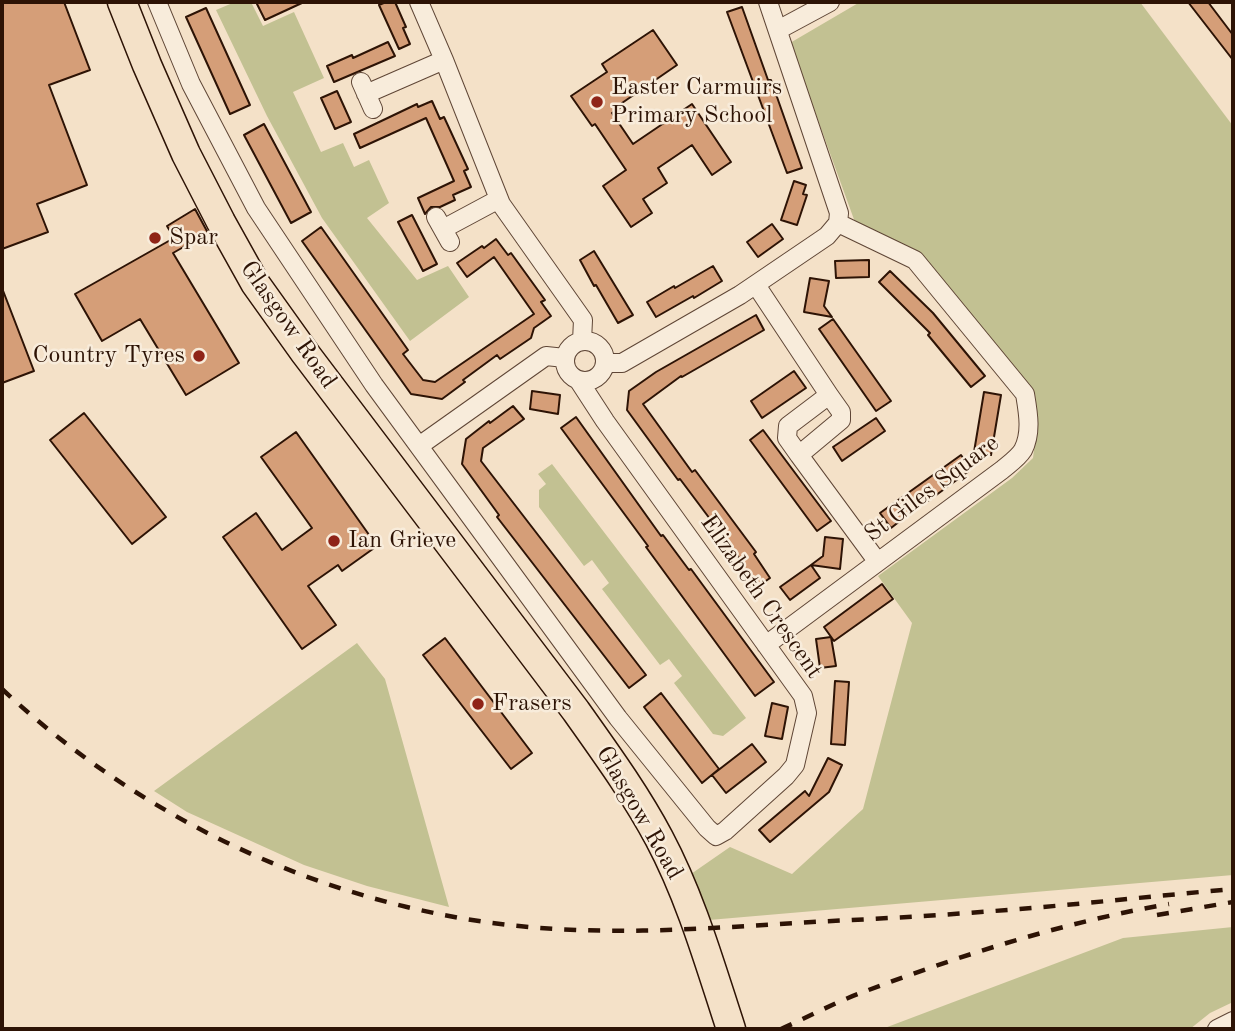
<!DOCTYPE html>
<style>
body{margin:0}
#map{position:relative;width:1235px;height:1031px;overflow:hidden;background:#f4e1c8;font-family:"Old Standard TT",serif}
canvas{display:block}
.frame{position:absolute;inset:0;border:4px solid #2d1305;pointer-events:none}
</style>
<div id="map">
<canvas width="1235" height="1031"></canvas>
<div class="frame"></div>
</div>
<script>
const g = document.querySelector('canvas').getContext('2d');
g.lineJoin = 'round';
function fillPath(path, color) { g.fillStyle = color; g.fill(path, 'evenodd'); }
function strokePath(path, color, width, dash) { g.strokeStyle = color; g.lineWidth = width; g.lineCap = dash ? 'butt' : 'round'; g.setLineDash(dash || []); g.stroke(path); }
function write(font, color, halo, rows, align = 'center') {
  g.font = font + ' "Old Standard TT",serif'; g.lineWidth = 5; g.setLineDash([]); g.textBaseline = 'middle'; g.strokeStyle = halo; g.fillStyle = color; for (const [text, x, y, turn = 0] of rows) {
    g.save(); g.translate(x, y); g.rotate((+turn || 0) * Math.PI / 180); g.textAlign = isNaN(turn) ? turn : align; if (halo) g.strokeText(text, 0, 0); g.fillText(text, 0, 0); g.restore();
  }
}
fillPath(new Path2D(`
 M 235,2 L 251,2 L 263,26 L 294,12 L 324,78 L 293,92 L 321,152 L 343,143 L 354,167 L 369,160 L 389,203 L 367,218 L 417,280 L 448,266 L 469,297 L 410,341 L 322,218 L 267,116 L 216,10 Z
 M 860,2 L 1140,2 L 1233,126 L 1233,875 L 709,920 L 691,874 L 730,847 L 792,874 L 863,809 L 912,623 L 878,576 L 1012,478 L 1033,458 L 1036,434 L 1034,398 L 918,253 L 856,225 L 790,43 Z
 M 552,464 L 746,718 L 723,736 L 713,734 L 674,683 L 682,676 L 669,659 L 660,665 L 602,589 L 609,583 L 592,560 L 584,566 L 539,507 L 539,490 L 546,484 L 538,474 Z
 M 357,643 L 385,679 L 449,907 L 367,886 L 304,865 L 187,812 L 154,791 Z
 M 1233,927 L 1233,1002 L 1210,1013 L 1190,1029 L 882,1029 L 1123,938 Z`), '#c2c192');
const building = new Path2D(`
 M 2,2 L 64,2 L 90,70 L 49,85 L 87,185 L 37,204 L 48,232 L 2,249 Z
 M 256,2 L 304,2 L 265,20 Z
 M 386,2 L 395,2 L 406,27 L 403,28 L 410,44 L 399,49 L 379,5 Z
 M 1188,2 L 1208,2 L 1233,35 L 1233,60 Z
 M 742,7 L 768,80 L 771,80 L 802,168 L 787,173 L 727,12 Z
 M 206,8 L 250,105 L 230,114 L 186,17 Z
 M 653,30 L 677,65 L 622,103 L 623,106 L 612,113 L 633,144 L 692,104 L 731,162 L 712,175 L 692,145 L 658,168 L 667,183 L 643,199 L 652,213 L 631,227 L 603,186 L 626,170 L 595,124 L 592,126 L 571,96 L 607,72 L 602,64 Z
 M 388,42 L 395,56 L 334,82 L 327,66 L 352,55 L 353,58 Z
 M 337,91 L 351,122 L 335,129 L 321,98 Z
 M 432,101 L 440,119 L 444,117 L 468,169 L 464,171 L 471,187 L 453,195 L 455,200 L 440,207 L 431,207 L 425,214 L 418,198 L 454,181 L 426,118 L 360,148 L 354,134 L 417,104 L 418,107 Z
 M 264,124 L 311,212 L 291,223 L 244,135 Z
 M 794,181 L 806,185 L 803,194 L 807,195 L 797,225 L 781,220 Z
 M 195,209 L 208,233 L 173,253 L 239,363 L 186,395 L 140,319 L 102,341 L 75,294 L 174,238 L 167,226 Z
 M 412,215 L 437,264 L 423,271 L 398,222 Z
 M 772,224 L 783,239 L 758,257 L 747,242 Z
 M 321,227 L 408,350 L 403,354 L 423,380 L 435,382 L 534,314 L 494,257 L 467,277 L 457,263 L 482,246 L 484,248 L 496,239 L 508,255 L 511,253 L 545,300 L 541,302 L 551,316 L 534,328 L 531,338 L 500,359 L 497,355 L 463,380 L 465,382 L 442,399 L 411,394 L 302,241 Z
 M 594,251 L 633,315 L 618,323 L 596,285 L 594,286 L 580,260 Z
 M 869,260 L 869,277 L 836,278 L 835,261 Z
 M 713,266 L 722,281 L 694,298 L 693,296 L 656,317 L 647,302 L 674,286 L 675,288 Z
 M 890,271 L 933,313 L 985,376 L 971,387 L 928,335 L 930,333 L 879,282 Z
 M 810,278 L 829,281 L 824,306 L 832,317 L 804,312 Z
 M 2,288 L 34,371 L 2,383 Z
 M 756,315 L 764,330 L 682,377 L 681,376 L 643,404 L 692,472 L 695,470 L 756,552 L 754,554 L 770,578 L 756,588 L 740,565 L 743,563 L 680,479 L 678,480 L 627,410 L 629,391 L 656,372 Z
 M 833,319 L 891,401 L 876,411 L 819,329 Z
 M 794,371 L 806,388 L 762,418 L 751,401 Z
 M 532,391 L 560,395 L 558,414 L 530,409 Z
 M 984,392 L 1001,395 L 991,455 L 974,452 Z
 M 513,406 L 524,419 L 483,448 L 481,461 L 646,675 L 629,688 L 497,517 L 499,515 L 462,464 L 466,439 L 489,421 L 490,423 Z
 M 84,413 L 166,517 L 132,544 L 50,440 Z
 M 576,417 L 661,536 L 663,535 L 689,570 L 691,569 L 774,682 L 755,696 L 646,547 L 648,546 L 561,428 Z
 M 876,418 L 885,431 L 842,461 L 833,447 Z
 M 763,430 L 831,521 L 817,531 L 750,440 Z
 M 296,432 L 377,546 L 342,571 L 338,565 L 308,586 L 336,625 L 302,649 L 223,537 L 256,513 L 282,550 L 312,528 L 261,457 Z
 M 961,455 L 969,466 L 969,471 L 928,501 L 927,500 L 891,528 L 880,513 Z
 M 825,537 L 843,539 L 840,569 L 811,565 L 823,556 Z
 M 811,565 L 820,578 L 790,600 L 780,587 Z
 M 882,584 L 893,599 L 834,641 L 824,627 Z
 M 831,637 L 836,666 L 820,668 L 816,639 Z
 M 445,638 L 532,753 L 511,769 L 423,655 Z
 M 835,681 L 849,682 L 845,745 L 831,744 Z
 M 661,693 L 719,769 L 702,783 L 644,707 Z
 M 772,703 L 788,707 L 782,739 L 765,736 Z
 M 752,744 L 766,762 L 726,793 L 712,775 Z
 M 828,758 L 842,765 L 829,792 L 770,842 L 759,830 L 805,791 L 809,796 Z`);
fillPath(building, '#d59e78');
strokePath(building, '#2d1305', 2);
const street = new Path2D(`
 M 157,2 L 191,84 L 256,208 L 374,385 L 618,718 L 707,828 L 716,836 L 725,831 L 786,776 L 795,765 L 807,713 L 803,696 L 605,421 L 579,381
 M 419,2 L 444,60 L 501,204 L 583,320 L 582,341
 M 768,2 L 839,213 L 838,223
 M 778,30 L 830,2
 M 361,82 L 373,109
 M 366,94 L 444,60
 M 436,217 L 450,242
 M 443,229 L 499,199
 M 756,285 L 829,395
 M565 361a20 20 0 1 1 40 0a20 20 0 1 1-40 0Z
 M 605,363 L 622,363 L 740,295 L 827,236 L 838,223
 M 829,395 L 841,412 L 841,420 L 799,455 L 787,438 L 788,426 Z
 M 419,446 L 546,356 L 565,358
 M 799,455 L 877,561
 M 766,645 L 1002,470 C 1009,464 1018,458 1023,450 C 1032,433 1028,412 1025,394 L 915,260 L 838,223
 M 1217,1029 L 1233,1021`);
const primary = new Path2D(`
 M 122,2 L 147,65 L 186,154 L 221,222 L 255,283 L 305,353 L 576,711 C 605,752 635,793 659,838 C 691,898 710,965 731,1029`);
strokePath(street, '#5f4636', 20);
strokePath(primary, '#2d1305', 31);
strokePath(street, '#f8ecdb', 18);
strokePath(primary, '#f4e1c8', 28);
strokePath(new Path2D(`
 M 2,689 C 142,820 328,907 519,926 C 617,936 714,928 812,922 C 872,919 933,916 994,911 C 1074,905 1153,896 1233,889
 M 1157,915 L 1233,902
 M 781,1029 C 806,1018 832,1004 858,994 C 958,956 1064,922 1169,904`), '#2d1305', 4.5, [12, 12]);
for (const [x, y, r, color] of [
 [597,102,7,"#8f2418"],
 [155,238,7,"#8f2418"],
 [199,356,7,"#8f2418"],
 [334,541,7,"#8f2418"],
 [478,704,7,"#8f2418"]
]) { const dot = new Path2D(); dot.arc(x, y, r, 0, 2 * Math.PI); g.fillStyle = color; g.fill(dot); strokePath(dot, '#f8ecdb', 2.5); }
write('24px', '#2d1305', '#f8ecdb', [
 ["Easter Carmuirs",611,88],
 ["Primary School",611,116],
 ["Spar",169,238],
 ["Country Tyres",185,356,"right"],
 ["Ian Grieve",348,541],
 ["Frasers",492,704]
], 'left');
write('24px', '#2d1305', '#f8ecdb', [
 ["Glasgow Road",288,325,55],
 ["St Giles Square",932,489,-37],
 ["Elizabeth Crescent",761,597,55],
 ["Glasgow Road",639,813,60]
]);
</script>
